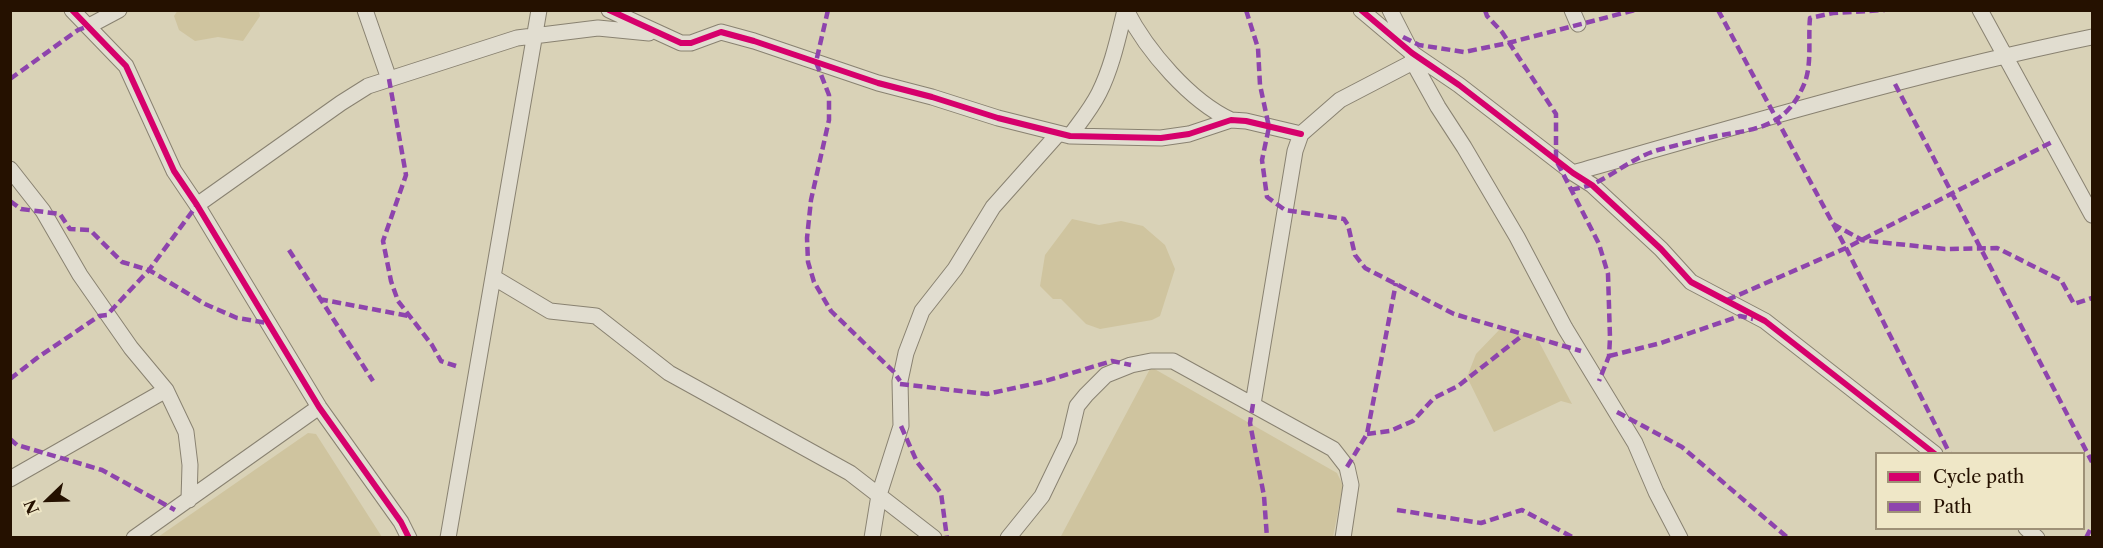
<!DOCTYPE html>
<style>
body{margin:0}
#map{position:relative;width:2103px;height:548px;overflow:hidden;background:#d9d2b7;font-family:"Libre Caslon Text",serif}
canvas{display:block}
.frame{position:absolute;inset:0;border:12px solid #251100;pointer-events:none}
.legend{position:absolute;left:1875px;top:452px;width:210px;height:78px;box-sizing:border-box;background:#efe7c7;border:2px solid #9e9177;margin:0;padding:8px 10px;list-style:none;font-size:18px;color:#251100}
.legend li{display:flex;align-items:center;gap:12px;height:30px}
.legend b{width:30px;border:2px solid #9e9177}
.north{position:absolute;left:18px;top:470px;width:60px;height:60px;-webkit-text-stroke:4px #efe7c7;paint-order:stroke;rotate:247deg;font-size:16px;font-weight:700;line-height:24px;text-align:center;color:#251100}
.north::after{content:'';display:block;margin:auto;width:21px;height:27px;background:#251100;clip-path:polygon(50% 0,100% 100%,50% 72%,0 100%)}
</style>
<div id="map">
<canvas width="2103" height="548"></canvas>
<div class="frame"></div>
<ul class="legend">
<li><b style="height:8px;background:#d6006c"></b>Cycle path</li>
<li><b style="height:8px;background:#8e44ad"></b>Path</li>
</ul>
<div class="north">N</div>
</div>
<script>
const g = document.querySelector('canvas').getContext('2d');
g.lineJoin = 'round';
function fillPath(path, color) { g.fillStyle = color; g.fill(path, 'evenodd'); }
function strokePath(path, color, width, dash) { g.strokeStyle = color; g.lineWidth = width; g.lineCap = dash ? 'butt' : 'round'; g.setLineDash(dash || []); g.stroke(path); }
fillPath(new Path2D(`
 M 178,10 L 259,11 L 260,16 L 243,41 L 218,37 L 195,41 L 179,30 L 174,16 Z
 M 1072,219 L 1099,225 L 1121,221 L 1143,226 L 1165,245 L 1175,269 L 1160,316 L 1152,320 L 1100,329 L 1086,324 L 1061,299 L 1053,299 L 1040,286 L 1045,255 Z
 M 1501,328 L 1538,340 L 1572,404 L 1561,401 L 1494,432 L 1467,377 L 1476,354 Z
 M 1151,367 L 1337,473 L 1343,485 L 1333,537 L 1060,538 Z
 M 308,433 L 316,434 L 382,537 L 158,537 Z`), '#cfc49f');
const minor = new Path2D(`
 M 72,10 L 126,66 L 174,171 L 197,205 L 319,407 L 401,522 L 409,538
 M 365,10 L 389,79
 M 609,10 L 681,43 L 691,43 L 721,32 L 754,41 L 878,83 L 932,97 L 998,118 L 1070,136 L 1161,138 L 1189,134 L 1231,120 L 1246,121 L 1301,134
 M 1126,10 C 1147,51 1190,101 1231,120
 M 1361,10 L 1412,53 L 1459,85 L 1573,173 L 1592,185 L 1661,249 L 1691,282 L 1765,321 L 1935,454
 M 1572,10 L 1578,24
 M 1980,10 L 2092,215
 M 89,26 L 119,10
 M 1413,62 L 1438,107 L 1464,147 L 1517,237 L 1565,328 L 1635,443 L 1656,492 L 1680,538
 M 1070,136 C 1080,122 1091,109 1099,93 C 1112,67 1118,38 1125,10
 M 10,169 L 43,211 L 80,275 L 131,348 L 166,390 L 186,432 L 190,465 L 189,500
 M 1573,173 C 1745,124 1917,73 2092,37
 M 197,205 L 341,103 L 368,86 L 517,38 L 598,28 L 649,33
 M 493,277 L 550,311 L 596,316 L 669,373 L 850,473 L 934,538
 M 1253,404 L 1295,151 L 1301,134 L 1340,100 L 1413,62 L 1412,53 L 1390,10
 M 10,479 L 166,390
 M 2026,528 L 2037,538
 M 134,538 L 319,407
 M 448,538 L 539,10
 M 872,538 L 879,495 L 901,426 L 900,381 L 906,353 L 922,311 L 955,269 L 993,207 L 1058,134
 M 1008,538 L 1042,496 L 1069,440 L 1077,406 L 1086,395 L 1106,375 L 1131,365 L 1151,361 L 1173,361 L 1333,449 L 1347,467 L 1351,485 L 1343,538`);
strokePath(minor, '#898271', 17);
strokePath(minor, '#e1ddd0', 15);
strokePath(new Path2D(`
 M 828,10 L 816,62 L 829,95 L 829,120 L 811,200 L 807,238 L 808,262 L 814,282 L 831,311 L 894,372 L 900,381
 M 1246,10 L 1258,48 L 1260,85 L 1269,127 L 1262,160 L 1267,197 L 1285,210 L 1344,219 L 1348,225 L 1355,255 L 1365,268 L 1454,314 L 1581,351
 M 1485,10 L 1487,16 L 1502,32 L 1556,114 L 1556,160 L 1599,244 L 1608,274 L 1610,338 L 1609,356 L 1599,381
 M 1718,10 L 1846,248 L 1950,454
 M 1403,37 L 1419,45 L 1464,52 L 1508,43 L 1635,10
 M 10,79 L 78,30 L 89,26
 M 389,79 L 406,175 L 383,241 L 391,281 L 398,301 L 432,345 L 441,361 L 456,366
 M 1895,84 L 2092,462
 M 1571,190 C 1578,188 1586,187 1593,184 C 1615,174 1634,157 1658,150 C 1677,145 1697,140 1716,136 C 1758,129 1787,127 1805,82 C 1812,62 1808,39 1810,18 L 1833,13 L 1885,10
 M 10,201 L 21,209 L 60,214 L 70,229 L 90,230 L 122,262 L 149,270 L 205,304 L 237,318 L 268,323
 M 1833,224 L 1862,240 L 1868,241 L 1945,249 L 1997,248 L 2061,280 L 2074,304 L 2092,298
 M 289,250 L 373,381
 M 319,299 L 409,316
 M 1727,300 L 1846,248 L 2052,142
 M 1609,356 L 1661,343 L 1740,316 L 1753,319
 M 10,379 L 37,358 L 99,316 L 107,315 L 149,270 L 197,205
 M 900,384 L 987,394 L 1042,382 L 1112,361 L 1131,365
 M 1253,404 L 1250,423 L 1264,496 L 1267,538
 M 1617,412 L 1682,447 L 1788,538
 M 901,426 L 917,462 L 941,493 L 947,538
 M 1367,434 L 1390,431 L 1413,421 L 1434,398 L 1458,386 L 1523,335
 M 10,439 L 17,445 L 102,470 L 175,510
 M 1347,467 L 1367,434 L 1396,283
 M 1397,510 L 1481,523 L 1522,510 L 1574,538
 M 2086,538 L 2092,526`), '#8e44ad', 4.5, [9, 4.5]);
strokePath(new Path2D(`
 M 72,10 L 126,66 L 174,171 L 197,205 L 319,407 L 401,522 L 409,538
 M 609,10 L 681,43 L 691,43 L 721,32 L 754,41 L 878,83 L 932,97 L 998,118 L 1070,136 L 1161,138 L 1189,134 L 1231,120 L 1246,121 L 1301,134
 M 1361,10 L 1412,53 L 1459,85 L 1573,173 L 1592,185 L 1661,249 L 1691,282 L 1765,321 L 1935,454`), '#d6006c', 6);
</script>
